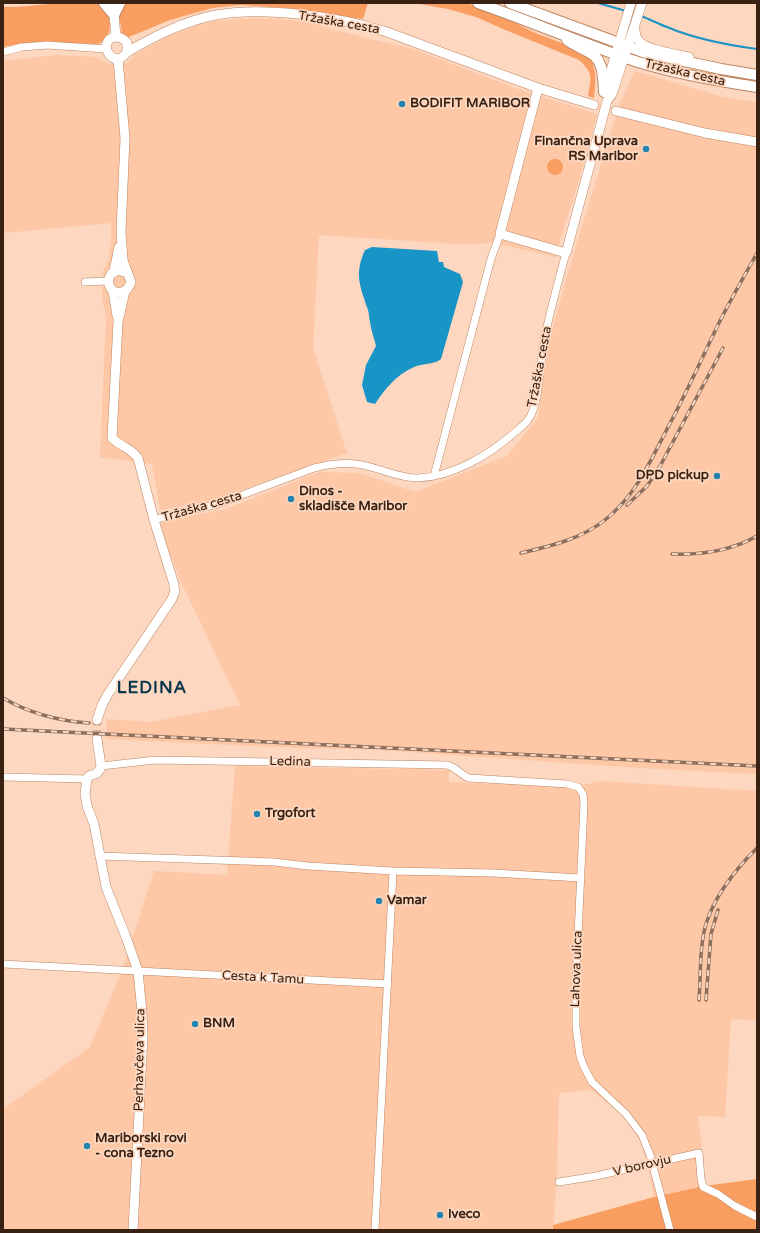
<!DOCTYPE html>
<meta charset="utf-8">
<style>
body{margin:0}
#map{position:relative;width:760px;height:1233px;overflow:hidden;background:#fdd7c0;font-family:"Varela Round",sans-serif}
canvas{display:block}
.frame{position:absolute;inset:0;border:4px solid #392213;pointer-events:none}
</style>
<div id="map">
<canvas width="760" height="1233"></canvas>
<div class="frame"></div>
</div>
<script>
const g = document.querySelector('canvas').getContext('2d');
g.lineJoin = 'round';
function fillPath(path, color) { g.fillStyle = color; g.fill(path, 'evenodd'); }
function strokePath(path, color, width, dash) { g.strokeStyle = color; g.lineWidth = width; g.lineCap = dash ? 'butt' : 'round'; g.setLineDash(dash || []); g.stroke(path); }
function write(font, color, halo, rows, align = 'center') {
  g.font = font + ' "Varela Round",sans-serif'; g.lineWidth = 3.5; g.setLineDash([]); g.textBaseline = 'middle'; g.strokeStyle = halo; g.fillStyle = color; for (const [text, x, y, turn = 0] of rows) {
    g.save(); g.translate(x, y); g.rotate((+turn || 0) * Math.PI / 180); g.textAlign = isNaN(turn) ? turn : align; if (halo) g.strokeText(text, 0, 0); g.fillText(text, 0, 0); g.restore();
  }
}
fillPath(new Path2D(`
 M 254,18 L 278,19 L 315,23 L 330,29 L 413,49 L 515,88 L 597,114 L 576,190 L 555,257 L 494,243 L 457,244 L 319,235 L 313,348 L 347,453 L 210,501 L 160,510 L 152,464 L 100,457 L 106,319 L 102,297 L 103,270 L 108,262 L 111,243 L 111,223 L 3,233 L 3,61 L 57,55 L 96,57 L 109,64 L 121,65 L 129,62 L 134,54 L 140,52 L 169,36 L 192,27 L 215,21 Z
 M 635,71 L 723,97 L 757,102 L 757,774 L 639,768 L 382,750 L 273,747 L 107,739 L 106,719 L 151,722 L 240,705 L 181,582 L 160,527 L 163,522 L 226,509 L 319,472 L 359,473 L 415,492 L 507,456 L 538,418 L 549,342 L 567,276 L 619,105 Z
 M 235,766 L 449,770 L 449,782 L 572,787 L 601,781 L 757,791 L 757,1020 L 731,1019 L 725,1117 L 698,1116 L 702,1149 L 704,1186 L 654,1197 L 649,1169 L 640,1141 L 625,1117 L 592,1090 L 559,1093 L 557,1173 L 553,1230 L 3,1230 L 3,1109 L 90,1047 L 124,965 L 154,871 L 227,875 Z`), '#fec7a5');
fillPath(new Path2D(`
 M 60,3 L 100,3 C 110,12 112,23 108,35 L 102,42 L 97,44 L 42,42 L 24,43 L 3,47 L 3,7 L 17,7 Z
 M 124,3 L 368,3 L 363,19 L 286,8 L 240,5 L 212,8 L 170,20 L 129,37 L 122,34 L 119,14 Z
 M 414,3 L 469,4 L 491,11 L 533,32 L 580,50 L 594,60 L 592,62 C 597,74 595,85 594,98 L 588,96 C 591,77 594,74 579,60 L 503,29 L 476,17 L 448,9 Z
 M547 167a8 8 0 1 1 16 0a8 8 0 1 1-16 0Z
 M 757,1179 L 757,1230 L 553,1230 L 553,1225 L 654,1197 L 704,1186 Z`), '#f99d60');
fillPath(new Path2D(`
 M 372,247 L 437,251 L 439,262 L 443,262 L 444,267 L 460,274 L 463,282 L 441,359 C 434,365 423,363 414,367 C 396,375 385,389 375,404 L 367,402 L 362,385 L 366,365 L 376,346 C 374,338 371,330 370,322 C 369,318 369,313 368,310 C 360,286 354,274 365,250 Z`), '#1994c7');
strokePath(new Path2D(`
 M 598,3 L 626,11
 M 641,16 C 650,19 658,24 667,27 C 695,39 727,45 757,49`), '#1994c7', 2);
strokePath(new Path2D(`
 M 97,739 L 97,720`), '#d6b39d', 9, [9, 4.5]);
const minor = new Path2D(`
 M 3,52 L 22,47 L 47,45 L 106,49
 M 85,282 L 108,281
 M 434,476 L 491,259 L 500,234
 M 154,520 L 168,516 L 218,504 L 314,468 C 334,463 353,461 374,468 C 388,472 402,478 418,478 C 452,477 489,455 514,433 C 519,429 524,425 528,420 C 540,404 540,362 544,341 C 550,311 558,282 566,253
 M 101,766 L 156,760 L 447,765 C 456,767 461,775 469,778 L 567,784 L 578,787 L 583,794 L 584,804 L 576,979 L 576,1027 L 580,1056 L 584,1067 L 592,1082 L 626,1114 L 642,1135 L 650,1155 L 670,1230
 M 3,777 L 87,779
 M 99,856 L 274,862 L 308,866 L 393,871 L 493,873 L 581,878
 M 3,964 L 388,984
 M 559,1182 L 596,1176 L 699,1153 L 701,1179 L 703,1187 L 718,1194 L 735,1206 L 757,1217
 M 375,1230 L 393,871`);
const tertiary = new Path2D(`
 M 113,3 L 116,37
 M 635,28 C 635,32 635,36 638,40 C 644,50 677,54 689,57
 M 127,52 L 127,43 C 124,39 121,37 116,37 C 95,39 113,73 127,52 C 155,36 184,21 216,15 C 265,6 340,17 387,32 L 538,88 L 594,105
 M 118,59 L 125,138 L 121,232 L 123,260 L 131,282 C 128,291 122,294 113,291 C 108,286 107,280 111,274 L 118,270 L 127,273
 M 538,88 L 500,234 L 566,253 L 602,120
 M 605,90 L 631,3
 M 607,101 L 612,94 L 642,3
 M 616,111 L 705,133 L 757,142
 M 114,271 L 119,247
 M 113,291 L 117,316
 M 97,720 L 102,705 L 108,694 L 172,599 L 175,591 L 173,581 L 154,520 L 138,458 C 130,447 121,447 112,438 L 118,322 L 125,291
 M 97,739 L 101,766 L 100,769 L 97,773 L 89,776 L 87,779 L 85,793 L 87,806 L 94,824 L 106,887 L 126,937 L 138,971 L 142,1012 L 143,1035 L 133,1230`);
const secondary = new Path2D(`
 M 104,3 L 114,15
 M 478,3 C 532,22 584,44 638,62 C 677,74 717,81 757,87
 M 510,3 L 643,52 L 721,69 L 757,75
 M 114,15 L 120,3
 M 567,40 C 575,46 584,49 592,54 C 604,62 603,79 604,92`);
strokePath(minor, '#be8560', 8);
strokePath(tertiary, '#be8560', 10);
strokePath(secondary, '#be8560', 12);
strokePath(minor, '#fff', 7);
strokePath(tertiary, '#fff', 9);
strokePath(secondary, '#fff', 10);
const rail = new Path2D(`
 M 627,505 L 647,486 L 659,468 L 723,348
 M 521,553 C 551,546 581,539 605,520 C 635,496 649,464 666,431 C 685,396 701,360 718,325 C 730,300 744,277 757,253
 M 672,554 C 701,555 731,551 757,536
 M 3,698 C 29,713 59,721 89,723
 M 3,729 L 757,766
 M 699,1000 C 701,976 699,948 706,924 C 715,895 736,869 757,848
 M 706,1000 L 711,934 L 718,910`);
strokePath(rail, '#8c6f5d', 3.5);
strokePath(rail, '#fdd7c0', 2, [6]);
const tertiaryBridge = new Path2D(`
 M 602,120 L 607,101`);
strokePath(tertiaryBridge, '#be8560', 10, []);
strokePath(tertiaryBridge, '#fff', 9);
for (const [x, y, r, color] of [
 [402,104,4,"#2284af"],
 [646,149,4,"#2284af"],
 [717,476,4,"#2284af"],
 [291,499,4,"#2284af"],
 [257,814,4,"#2284af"],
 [379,901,4,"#2284af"],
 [195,1024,4,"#2284af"],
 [87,1146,4,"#2284af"],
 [440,1215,4,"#2284af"]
]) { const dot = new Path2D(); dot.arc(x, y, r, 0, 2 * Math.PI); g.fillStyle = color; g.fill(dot); strokePath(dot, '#fdd7c0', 1.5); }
write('13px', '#392213', '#fdd7c0', [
 ["Tržaška cesta",339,23,10],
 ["Tržaška cesta",685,73,13],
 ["Tržaška cesta",540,367,-79],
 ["Tržaška cesta",202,507,-16],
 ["Ledina",290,762,1],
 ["Lahova ulica",577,969,-88],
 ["Cesta k Tamu",263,978,3],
 ["Perhavčeva ulica",140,1060,-89],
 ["V borovju",642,1166,-13]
]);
write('bold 13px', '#392213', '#fdd7c0', [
 ["BODIFIT MARIBOR",410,104],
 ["Finančna Uprava",638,142,"right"],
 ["RS Maribor",638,157,"right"],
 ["DPD pickup",709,476,"right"],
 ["Dinos -",299,492],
 ["skladišče Maribor",299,507],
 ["Trgofort",265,814],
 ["Vamar",387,901],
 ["BNM",203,1024],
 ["Mariborski rovi",95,1139],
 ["- cona Tezno",95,1154],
 ["Iveco",448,1215]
], 'left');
g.letterSpacing = '1px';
write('bold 17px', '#08374b', '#fdd7c0', [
 ["LEDINA",152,689]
]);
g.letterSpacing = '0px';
</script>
